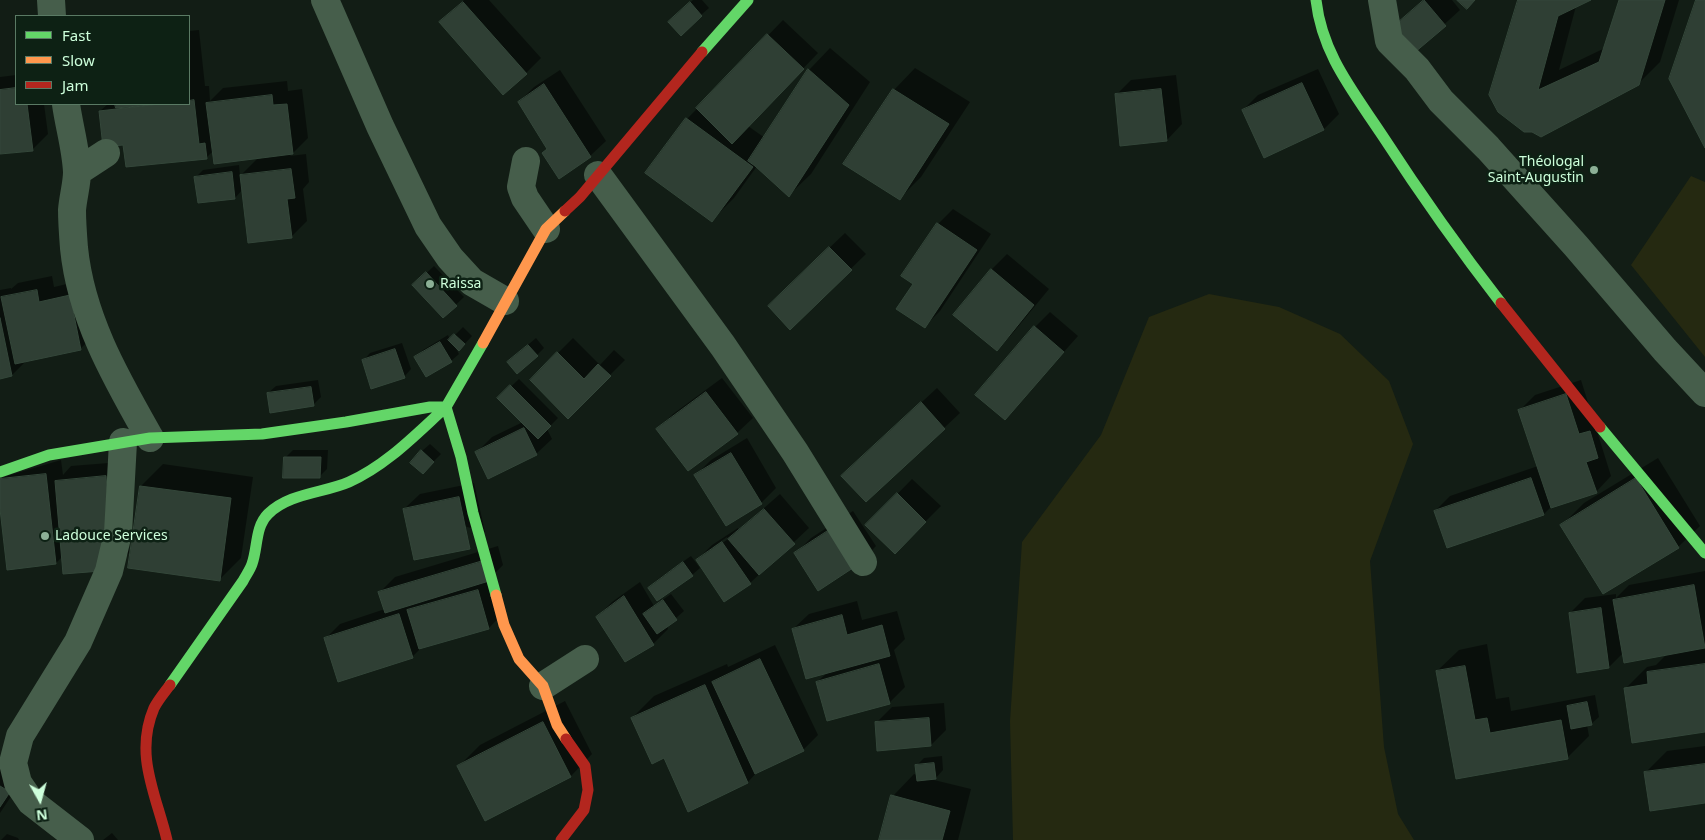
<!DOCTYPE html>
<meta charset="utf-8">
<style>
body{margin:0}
#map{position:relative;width:1705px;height:840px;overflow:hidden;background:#121d15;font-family:"Noto Sans",sans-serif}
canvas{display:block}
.legend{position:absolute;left:15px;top:15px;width:175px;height:90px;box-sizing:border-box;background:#0d2114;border:1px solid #5a7a64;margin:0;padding:6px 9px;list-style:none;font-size:15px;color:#cdffdb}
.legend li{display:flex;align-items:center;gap:10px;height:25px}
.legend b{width:25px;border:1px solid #5a7a64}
.north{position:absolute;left:15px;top:775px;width:50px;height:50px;-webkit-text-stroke:4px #0d2114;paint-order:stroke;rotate:173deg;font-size:14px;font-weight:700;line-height:20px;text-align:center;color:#cdffdb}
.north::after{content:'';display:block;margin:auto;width:18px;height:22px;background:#cdffdb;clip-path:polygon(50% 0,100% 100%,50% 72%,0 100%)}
</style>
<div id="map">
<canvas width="1705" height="840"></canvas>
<ul class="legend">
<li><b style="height:6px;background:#63d668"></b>Fast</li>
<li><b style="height:6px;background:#ff974d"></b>Slow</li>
<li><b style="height:6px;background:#b3261e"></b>Jam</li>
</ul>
<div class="north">N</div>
</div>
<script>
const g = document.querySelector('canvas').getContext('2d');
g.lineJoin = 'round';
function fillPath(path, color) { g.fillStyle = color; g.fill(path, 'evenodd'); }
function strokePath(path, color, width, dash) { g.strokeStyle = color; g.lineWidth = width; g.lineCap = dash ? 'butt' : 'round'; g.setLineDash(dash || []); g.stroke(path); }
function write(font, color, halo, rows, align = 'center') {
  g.font = font + ' "Noto Sans",sans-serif'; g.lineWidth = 5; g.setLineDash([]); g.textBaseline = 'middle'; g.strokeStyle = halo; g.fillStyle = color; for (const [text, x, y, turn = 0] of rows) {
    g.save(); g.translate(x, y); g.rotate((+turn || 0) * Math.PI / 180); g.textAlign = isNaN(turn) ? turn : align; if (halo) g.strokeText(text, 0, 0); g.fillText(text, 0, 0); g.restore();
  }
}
fillPath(new Path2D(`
 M 1691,176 L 1705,182 L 1705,357 L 1631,265 Z
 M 1209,294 L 1279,307 L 1340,334 L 1389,381 L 1413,444 L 1370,561 L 1384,747 L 1398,814 L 1414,840 L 1013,840 L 1010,721 L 1022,542 L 1101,435 L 1149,317 Z`), '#252911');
fillPath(new Path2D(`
 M 464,0 L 489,0 L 541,58 L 526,73 L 441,22 Z
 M 693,0 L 702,0 L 709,8 L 701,15 L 677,15 Z
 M 1424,0 L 1452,0 L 1460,10 L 1415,51 L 1394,28 Z
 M 1519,0 L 1588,0 L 1576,6 L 1559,70 L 1605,48 L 1620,0 L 1679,0 L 1660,62 L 1638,84 L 1541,135 Z
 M 783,20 L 818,53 L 748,126 L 765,138 L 809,70 L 830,48 L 870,82 L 811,174 L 789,195 L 757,166 L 734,198 L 712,220 L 646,173 L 687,119 Z
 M 199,30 L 205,86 L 209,86 L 210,101 L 223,88 L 287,81 L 288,91 L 302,89 L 308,138 L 290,156 L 306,154 L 309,182 L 303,189 L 307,221 L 291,237 L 243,189 L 235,198 L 196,177 L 203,170 L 239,165 L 240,176 L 259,157 L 213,151 L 206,158 L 124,144 L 100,111 L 108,104 L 189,104 L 189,31 Z
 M 915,68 L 970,102 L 921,177 L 900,198 L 894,90 Z
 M 1318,69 L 1339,114 L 1324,129 L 1265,156 L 1243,110 L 1258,95 Z
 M 560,70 L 606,141 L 590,156 L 519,102 L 534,87 Z
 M 16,75 L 16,104 L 44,104 L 48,134 L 32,150 L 0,153 L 0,77 Z
 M 1176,75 L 1182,124 L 1167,140 L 1116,95 L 1131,80 Z
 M 953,209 L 991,234 L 940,311 L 925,326 L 915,284 L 938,224 Z
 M 845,233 L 866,254 L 790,328 L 784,291 Z
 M 1007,254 L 1049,289 L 1012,334 L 997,349 L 955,314 L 992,269 Z
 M 434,266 L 464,297 L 443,317 L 414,285 Z
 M 52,276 L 54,287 L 84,280 L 96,334 L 80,349 L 27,360 L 12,375 L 0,378 L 0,290 L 11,288 L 11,289 L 18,283 Z
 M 1050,312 L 1078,336 L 1005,418 L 1035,327 Z
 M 463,327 L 472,336 L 459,350 L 454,345 L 459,354 L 451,361 L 416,358 L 423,350 L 448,335 L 450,340 Z
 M 536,338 L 544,348 L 537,355 L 516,355 Z
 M 573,338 L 600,365 L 614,350 L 625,360 L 568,417 L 531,380 Z
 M 402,343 L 411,369 L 404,377 L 363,361 L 370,353 Z
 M 722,378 L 753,418 L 737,433 L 658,429 L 673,414 Z
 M 519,379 L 558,418 L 547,429 L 552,439 L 536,454 L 477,452 L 492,437 L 523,422 L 499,398 Z
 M 318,380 L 321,397 L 313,405 L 268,393 L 276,386 Z
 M 1581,380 L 1611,476 L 1596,492 L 1552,506 L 1544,514 L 1447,547 L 1435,511 L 1450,496 L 1538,466 L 1519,411 L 1535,395 Z
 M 937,388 L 960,413 L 866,501 L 858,461 Z
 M 747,438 L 776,488 L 761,503 L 696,475 L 711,460 Z
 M 430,444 L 441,454 L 430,465 L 422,451 Z
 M 293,450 L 328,450 L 327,469 L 319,477 L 285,458 Z
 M 1658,458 L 1700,526 L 1678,547 L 1562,525 L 1584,503 Z
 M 61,460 L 63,475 L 71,466 L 121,462 L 129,553 L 114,569 L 63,556 L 56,563 L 0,498 L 0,478 Z
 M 163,464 L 253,477 L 241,558 L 220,579 L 141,486 Z
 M 912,479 L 941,506 L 895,552 L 867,525 Z
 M 474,483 L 485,532 L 404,509 L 420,494 Z
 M 780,494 L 809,528 L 750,583 L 697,560 L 712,545 L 738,528 L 739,530 ZM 727,537 L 728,539 L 713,550 L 713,547 Z
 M 853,511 L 876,546 L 861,562 L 796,553 L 811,538 Z
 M 498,546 L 503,565 L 493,575 L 504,612 L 489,628 L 422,647 L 412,657 L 325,639 L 340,624 L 385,609 L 380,592 L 395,577 Z
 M 691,556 L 700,568 L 692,575 L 650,588 L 657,580 Z
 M 1705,571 L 1705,731 L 1625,689 L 1647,667 L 1656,665 L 1667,654 L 1623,653 L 1609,667 L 1570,613 L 1585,598 L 1616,594 L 1616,598 L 1629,585 Z
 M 640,582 L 654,606 L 671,594 L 684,611 L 667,626 L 668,629 L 653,644 L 597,617 L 612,602 Z
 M 857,601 L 862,620 L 897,611 L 905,639 L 894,650 L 905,687 L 890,702 L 817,682 L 828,672 L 793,629 L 809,614 Z
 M 1487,644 L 1496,699 L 1509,697 L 1511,711 L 1595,695 L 1599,717 L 1591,724 L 1587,725 L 1589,736 L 1567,758 L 1457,778 L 1437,671 L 1459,650 Z
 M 775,645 L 818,735 L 803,750 L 758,771 L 748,782 L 689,811 L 664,756 L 632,718 L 654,696 L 727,664 L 728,667 Z
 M 565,701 L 592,754 L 571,776 L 486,819 L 459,766 L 480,745 Z
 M 944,703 L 946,730 L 931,745 L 877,722 L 892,707 Z
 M 1705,746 L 1705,802 L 1645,773 L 1667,751 Z
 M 942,756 L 943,770 L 934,780 L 971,789 L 958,840 L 881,840 L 893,796 L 914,774 L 917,775 L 916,766 L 924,758 Z
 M 0,761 L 24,777 L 0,813 Z
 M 112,833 L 118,840 L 103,840 Z
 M 7,834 L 18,838 L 19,840 L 1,840 Z`), '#0007');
const building = new Path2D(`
 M 1424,0 L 1446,26 L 1414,53 L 1393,27 Z
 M 1457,0 L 1475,0 L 1467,9 Z
 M 1518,0 L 1591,0 L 1558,16 L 1538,90 L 1599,62 L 1619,0 L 1665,0 L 1639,85 L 1541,137 L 1532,132 L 1524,132 L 1498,112 L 1489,95 Z
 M 1696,0 L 1705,0 L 1705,148 L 1669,79 Z
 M 463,2 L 527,74 L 503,95 L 439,22 Z
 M 690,2 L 702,16 L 681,36 L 668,22 Z
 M 767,34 L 804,69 L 732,144 L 696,108 Z
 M 808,69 L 849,105 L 789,197 L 755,166 L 748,161 Z
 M 1302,83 L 1324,130 L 1264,158 L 1242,110 Z
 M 544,84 L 591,157 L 559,179 L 542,153 L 547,149 L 518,102 Z
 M 16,88 L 16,104 L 27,104 L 33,151 L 0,154 L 0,90 Z
 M 893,89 L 949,124 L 900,200 L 843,164 Z
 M 1161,89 L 1167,141 L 1120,146 L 1115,94 Z
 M 272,95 L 273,105 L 287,104 L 293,154 L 214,164 L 206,103 Z
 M 194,100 L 199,144 L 205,143 L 207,159 L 126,167 L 123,145 L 103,147 L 99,111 L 160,104 L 189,104 L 189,101 Z
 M 115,104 L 160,104 L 116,108 Z
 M 686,118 L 753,167 L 712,222 L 645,173 Z
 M 291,169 L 295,198 L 287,199 L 292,238 L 248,243 L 240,175 Z
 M 232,172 L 235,199 L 198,203 L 194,177 Z
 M 937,223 L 977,250 L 925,328 L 896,309 L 913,284 L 901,276 Z
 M 829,247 L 852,270 L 790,330 L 768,306 Z
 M 991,269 L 1034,305 L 997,351 L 953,315 Z
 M 426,272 L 457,306 L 443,318 L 412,285 Z
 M 37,290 L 39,302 L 70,295 L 81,350 L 15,364 L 1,297 Z
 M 0,318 L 12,376 L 0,379 Z
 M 1034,326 L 1064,352 L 1005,420 L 975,395 Z
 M 454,334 L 465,344 L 459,351 L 448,340 Z
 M 440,342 L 452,362 L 426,377 L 414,357 Z
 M 528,345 L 538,356 L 517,374 L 507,362 Z
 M 395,349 L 405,378 L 371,389 L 362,360 Z
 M 557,352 L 584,379 L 598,364 L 611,376 L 568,419 L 530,380 Z
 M 510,385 L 551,426 L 538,439 L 497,398 Z
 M 311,387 L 314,406 L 270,413 L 267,393 Z
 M 706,392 L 738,434 L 688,471 L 656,429 Z
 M 1566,394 L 1579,434 L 1590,431 L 1598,458 L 1586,462 L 1597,493 L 1551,508 L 1518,410 Z
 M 921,402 L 945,429 L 866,502 L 841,476 Z
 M 524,428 L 537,455 L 488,479 L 475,452 Z
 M 421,450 L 434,462 L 423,474 L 410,463 Z
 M 731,453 L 762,504 L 726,526 L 694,475 Z
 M 284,457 L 321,457 L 320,478 L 283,478 Z
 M 46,474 L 56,564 L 7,570 L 0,509 L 0,479 Z
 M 106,476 L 114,570 L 63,574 L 55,481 Z
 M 1531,478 L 1544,515 L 1447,548 L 1434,511 Z
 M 1636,478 L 1679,548 L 1603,594 L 1560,525 Z
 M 140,486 L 231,498 L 220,581 L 128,568 Z
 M 897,493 L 926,522 L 895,554 L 865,525 Z
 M 459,497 L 470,549 L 414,560 L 403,509 Z
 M 764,509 L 795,544 L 759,575 L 728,539 Z
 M 837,525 L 862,562 L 818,591 L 794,553 Z
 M 722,542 L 751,584 L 724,602 L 696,560 Z
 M 483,561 L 489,581 L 385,613 L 378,592 Z
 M 683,562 L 693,576 L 657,601 L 648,588 Z
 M 1694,585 L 1705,648 L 1624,663 L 1613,600 Z
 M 478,590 L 489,629 L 419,649 L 407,610 Z
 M 624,596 L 654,645 L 625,662 L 596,617 Z
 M 663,600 L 677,620 L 657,634 L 643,614 Z
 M 1601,608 L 1609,668 L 1577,673 L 1569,613 Z
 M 399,614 L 413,658 L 338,682 L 324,638 Z
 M 842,615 L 847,635 L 882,625 L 890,656 L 806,679 L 792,629 Z
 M 760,659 L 804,751 L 755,774 L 712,682 Z
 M 879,664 L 890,704 L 827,721 L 816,682 Z
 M 1705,664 L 1705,732 L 1632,743 L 1624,688 L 1648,684 L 1647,672 Z
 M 1465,666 L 1475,720 L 1487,718 L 1490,733 L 1561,720 L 1568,759 L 1456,779 L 1436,671 Z
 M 705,685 L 748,783 L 688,812 L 664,758 L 652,764 L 631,718 Z
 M 1587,702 L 1592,725 L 1571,729 L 1567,706 Z
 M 929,718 L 931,746 L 877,751 L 875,722 Z
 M 543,722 L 571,777 L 485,821 L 457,766 Z
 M 934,763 L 936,779 L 917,781 L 915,765 Z
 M 1705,764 L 1705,803 L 1650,811 L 1644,772 Z
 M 0,786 L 10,792 L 0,807 Z
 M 891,795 L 950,811 L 942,840 L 879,840 Z`);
fillPath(building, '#2f3f34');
strokePath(building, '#34473a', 1);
strokePath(new Path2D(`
 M 51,0 L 52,16
 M 325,0 L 380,126 L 428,226 L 450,258 L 472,282 L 505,301
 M 1382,0 L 1389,41 L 1417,69 L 1441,101 L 1488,148 L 1576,246 L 1665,350 L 1705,393
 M 66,104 C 69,126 76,149 77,172 C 77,184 73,197 72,210 C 72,222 73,235 74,248 C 81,318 116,378 150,438
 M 526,161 L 521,187 L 525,198 L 546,229
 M 77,172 L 106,153
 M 598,175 L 723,346 L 795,452 L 863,562
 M 543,686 L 585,659
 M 80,840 L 31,802 L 18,783 L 13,763 L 20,736 L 78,642 L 109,571 L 118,533 L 123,442`), '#465e4b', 28);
strokePath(new Path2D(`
 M 1316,0 C 1322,54 1353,91 1382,135 C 1419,192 1459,249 1501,303
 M 702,52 L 748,0
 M 1600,427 L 1705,553
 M 0,472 L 49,455 L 150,438 L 262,434 L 346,422 L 430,407 L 446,407 L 483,343
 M 170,685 L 243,581 C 246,575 250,570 252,564 C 258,547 255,527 268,514 C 289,493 324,493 349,482 C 387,465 416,434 446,407 L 461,457 L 473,513 L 496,595`), '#63d668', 11);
strokePath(new Path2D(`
 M 483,343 L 546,229 L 565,211
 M 496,595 L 504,625 L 519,659 L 543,686 L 557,725 L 566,739`), '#ff974d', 11);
strokePath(new Path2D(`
 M 565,211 L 580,197 L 702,52
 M 1501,303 L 1600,427
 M 167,840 C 156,794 134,755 154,708 C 158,700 164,693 170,685
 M 561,840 L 584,810 L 588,790 L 585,766 L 566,739`), '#b3261e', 11);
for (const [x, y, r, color] of [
 [1594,170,5,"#8cb096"],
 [430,284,5,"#8cb096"],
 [45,536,5,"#8cb096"]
]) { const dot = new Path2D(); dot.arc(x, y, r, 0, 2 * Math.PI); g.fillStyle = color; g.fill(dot); strokePath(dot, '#0d2114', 2); }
write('14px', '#cdffdb', '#0d2114', [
 ["Théologal",1584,162,"right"],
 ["Saint-Augustin",1584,178,"right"],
 ["Raissa",440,284],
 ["Ladouce Services",55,536]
], 'left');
</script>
